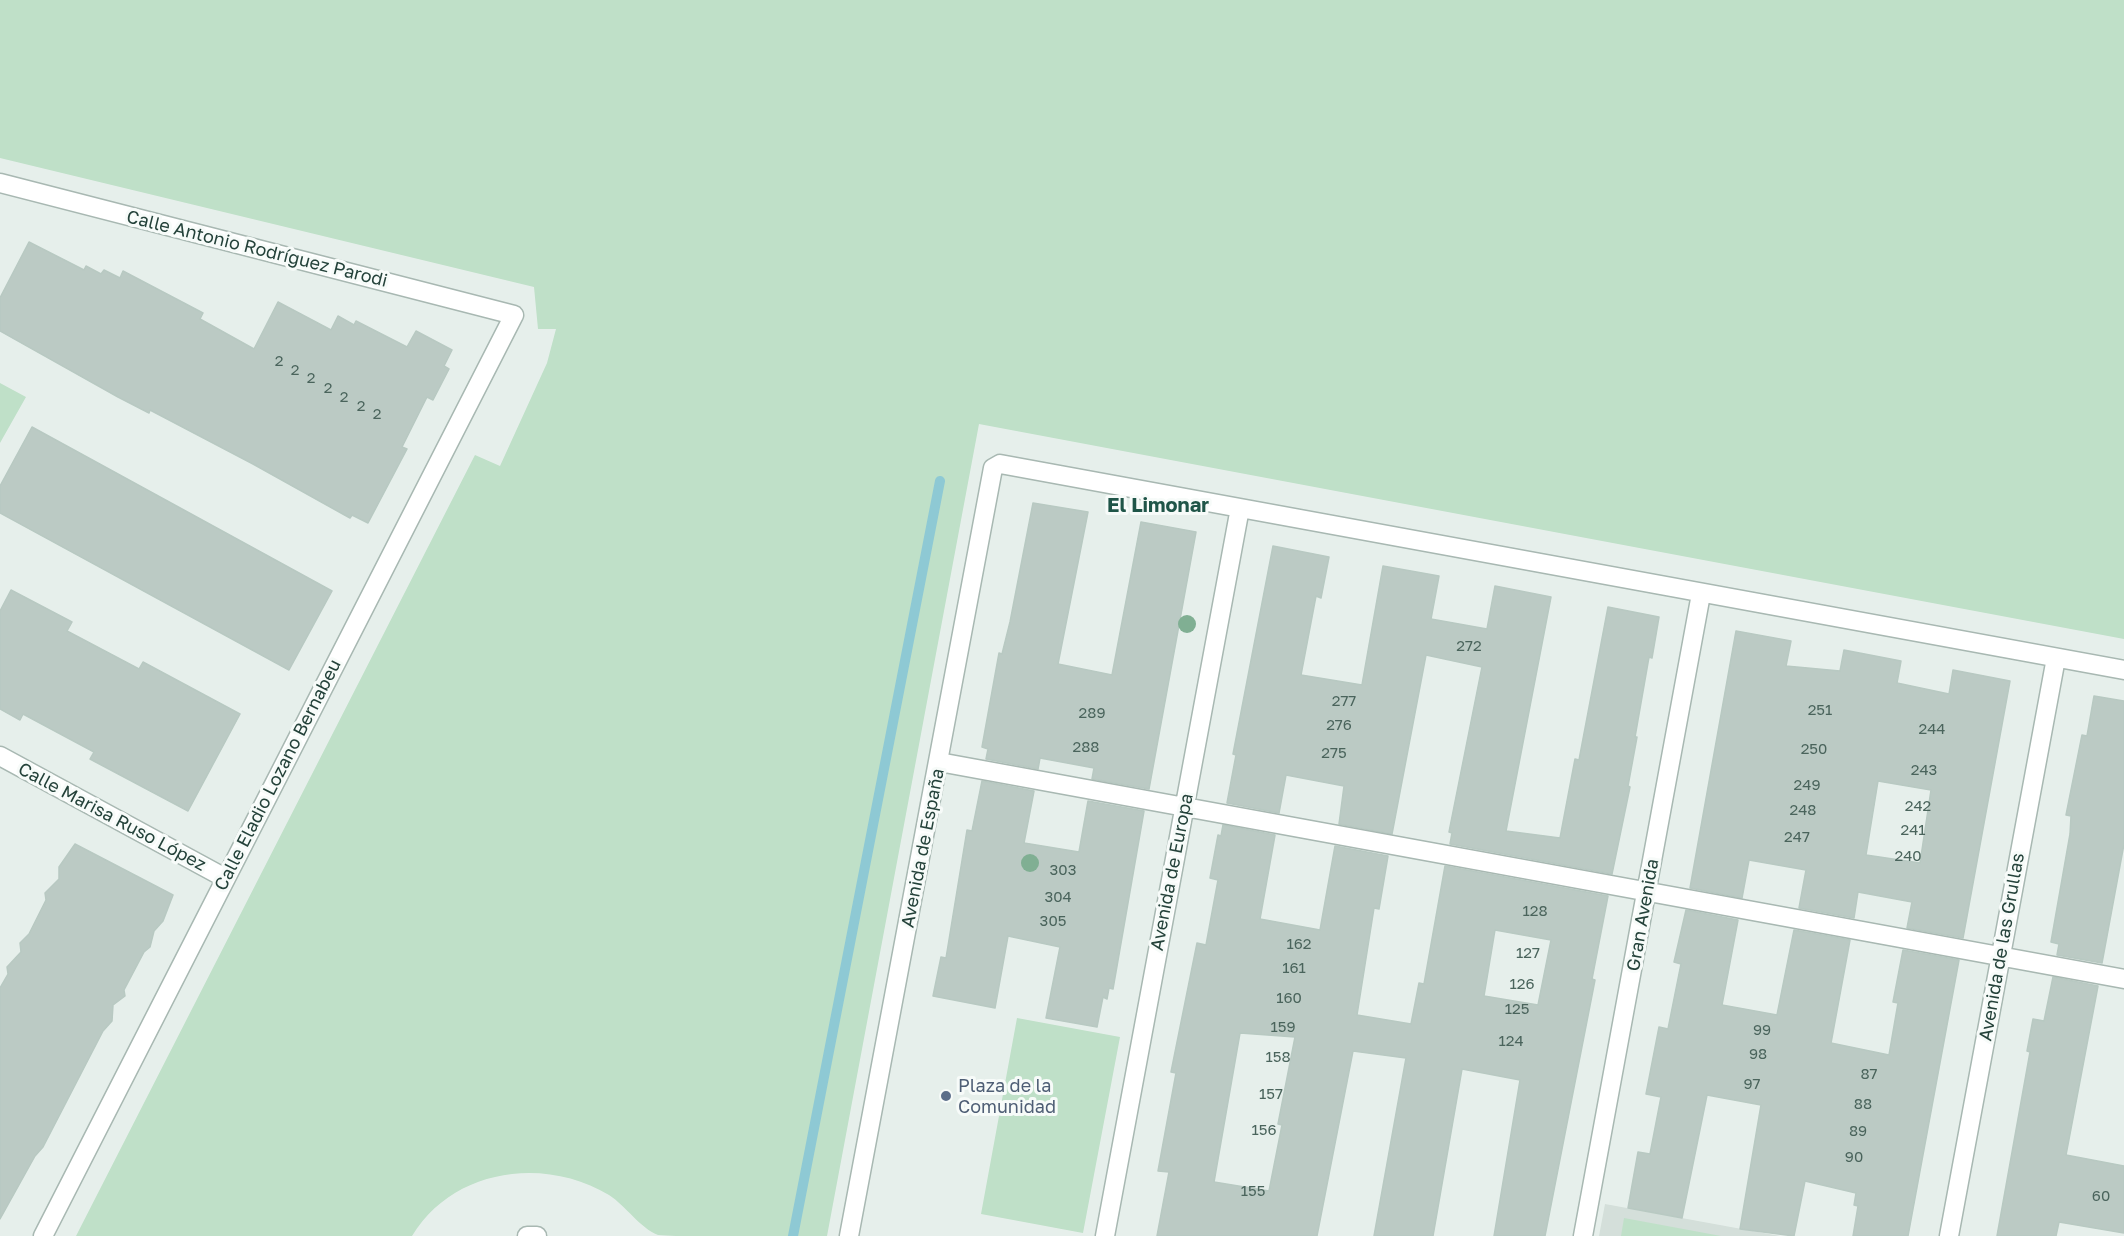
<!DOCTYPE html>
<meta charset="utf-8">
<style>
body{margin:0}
canvas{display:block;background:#e6efeb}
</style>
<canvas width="2124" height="1236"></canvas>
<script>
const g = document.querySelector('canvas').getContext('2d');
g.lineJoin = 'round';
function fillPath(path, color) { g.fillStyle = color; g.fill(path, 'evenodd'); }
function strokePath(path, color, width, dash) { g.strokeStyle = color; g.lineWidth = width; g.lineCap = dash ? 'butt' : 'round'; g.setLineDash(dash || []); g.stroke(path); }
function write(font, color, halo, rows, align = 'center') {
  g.font = font + ' "Golos Text",sans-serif'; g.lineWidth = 6; g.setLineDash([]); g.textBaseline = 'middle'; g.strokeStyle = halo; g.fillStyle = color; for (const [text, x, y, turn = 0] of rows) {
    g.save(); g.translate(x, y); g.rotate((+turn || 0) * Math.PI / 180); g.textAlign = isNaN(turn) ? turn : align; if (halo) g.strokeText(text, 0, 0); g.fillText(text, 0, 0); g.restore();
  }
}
fillPath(new Path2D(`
 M 1605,1204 L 1780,1236 L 1599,1236 Z`), '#d4dfda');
fillPath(new Path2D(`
 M 0,0 L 2124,0 L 2124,639 L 979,424 L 827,1236 C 783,1236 739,1236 695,1236 C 685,1236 667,1236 658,1235 C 640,1228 626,1206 609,1195 C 545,1156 453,1168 412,1236 L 76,1236 L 475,455 L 500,466 L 547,363 L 556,329 L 538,329 L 534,287 L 0,158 Z
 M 0,383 L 26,397 L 0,443 Z
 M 1017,1018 L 1120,1037 L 1083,1233 L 981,1214 Z
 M 1624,1218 L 1721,1236 L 1621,1236 Z`), '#bfe0c8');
strokePath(new Path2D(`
 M 793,1236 L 940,481`), '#8ec9d4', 10);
const building = new Path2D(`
 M 29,242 L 84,270 L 86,266 L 101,274 L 104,270 L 120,278 L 123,271 L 203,313 L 200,319 L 254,349 L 278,302 L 331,330 L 338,316 L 354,325 L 356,321 L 407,347 L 416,331 L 452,350 L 444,366 L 449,369 L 433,400 L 427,397 L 402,447 L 407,449 L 368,523 L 352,515 L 350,518 L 253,464 L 150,410 L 149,413 L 118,397 L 0,331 L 0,298 Z
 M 32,427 L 332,591 L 289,670 L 0,513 L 0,486 Z
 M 1033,503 L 1088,512 L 1058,664 L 1112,675 L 1141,522 L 1196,532 L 1149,789 L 1092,779 L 1094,768 L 1040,758 L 1038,769 L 986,759 L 988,749 L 982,747 L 999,653 L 1002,654 L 1010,622 Z
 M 1273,546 L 1329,557 L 1321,598 L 1316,596 L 1301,675 L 1362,685 L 1383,566 L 1439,576 L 1431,619 L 1487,629 L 1495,586 L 1551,597 L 1506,831 L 1560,838 L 1575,759 L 1579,760 L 1608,607 L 1659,617 L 1652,658 L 1649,657 L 1635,737 L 1637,737 L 1628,786 L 1630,787 L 1612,874 L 1450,844 L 1452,833 L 1449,832 L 1482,667 L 1426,655 L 1392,834 L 1339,824 L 1344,786 L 1286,775 L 1279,813 L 1227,803 L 1236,755 L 1233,754 Z
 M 11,590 L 72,622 L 67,631 L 139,669 L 143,662 L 240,714 L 188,811 L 90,759 L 94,752 L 23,714 L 20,720 L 0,709 L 0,611 Z
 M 1736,631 L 1791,641 L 1786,666 L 1840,671 L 1844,650 L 1901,661 L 1897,683 L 1949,694 L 1953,670 L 2010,681 L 1963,938 L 1907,928 L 1912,902 L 1858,892 L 1854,918 L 1799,908 L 1806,870 L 1749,860 L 1742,898 L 1690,888 ZM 1878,781 L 1931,790 L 1920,863 L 1866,855 Z
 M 2094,696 L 2124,701 L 2124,844 L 2102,963 L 2057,955 L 2059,944 L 2051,942 L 2070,834 L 2071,816 L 2066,815 L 2082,735 L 2087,736 Z
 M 982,781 L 1034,791 L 1024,843 L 1079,852 L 1088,801 L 1144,811 L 1113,989 L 1109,988 L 1107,999 L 1103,997 L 1097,1027 L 1046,1018 L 1060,947 L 1008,936 L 995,1008 L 933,996 L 941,957 L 946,958 L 967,830 L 972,831 Z
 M 1223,825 L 1275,835 L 1260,919 L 1320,930 L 1335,846 L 1388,856 L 1379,909 L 1374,908 L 1357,1015 L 1411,1024 L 1419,983 L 1424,984 L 1445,866 L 1608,896 L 1592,979 L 1595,980 L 1545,1236 L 1494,1236 L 1520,1080 L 1462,1069 L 1433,1236 L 1374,1236 L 1406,1058 L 1353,1051 L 1317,1236 L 1157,1236 L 1169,1172 L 1158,1171 L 1176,1073 L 1171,1072 L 1197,943 L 1206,945 L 1218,880 L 1210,878 L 1218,835 L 1221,836 ZM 1495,930 L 1551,940 L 1538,1005 L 1484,996 ZM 1240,1033 L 1295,1037 L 1278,1124 L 1282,1125 L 1269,1191 L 1214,1182 Z
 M 75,844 L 173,895 L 163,921 L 154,931 L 150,947 L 144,952 L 124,990 L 125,996 L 113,1005 L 112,1021 L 103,1031 L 43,1147 L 35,1156 L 0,1219 L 0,988 L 8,974 L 7,967 L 21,952 L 20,943 L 29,934 L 46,900 L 45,893 L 59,879 L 59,867 Z
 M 1686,910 L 1738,920 L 1722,1005 L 1777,1015 L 1794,930 L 1850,940 L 1831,1043 L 1889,1055 L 1898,1003 L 1893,1002 L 1903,950 L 1959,960 L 1908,1236 L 1853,1236 L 1858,1206 L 1854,1205 L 1856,1193 L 1805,1181 L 1794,1236 L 1740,1229 L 1761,1105 L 1707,1095 L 1682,1218 L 1628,1208 L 1638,1152 L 1650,1154 L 1661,1097 L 1646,1094 L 1659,1027 L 1668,1029 L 1681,964 L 1674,962 Z
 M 2053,977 L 2098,986 L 2066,1155 L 2124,1166 L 2124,1233 L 2059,1222 L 2056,1236 L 1997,1236 L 2030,1052 L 2027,1051 L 2033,1019 L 2044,1021 Z`);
fillPath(building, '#bbcac4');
strokePath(building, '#b8c9c2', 1.5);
const street = new Path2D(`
 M 0,183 L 514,315 L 43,1236
 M 0,756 L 225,878
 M 939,762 L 2124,979
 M 527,1236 L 537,1236
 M 849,1236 L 993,468 L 1000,464 L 2124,670
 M 1105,1236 L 1240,508
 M 1583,1236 L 1701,594
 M 1949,1236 L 2056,658`);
strokePath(street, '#a8b8b2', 21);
strokePath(street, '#fff', 18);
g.fillStyle = '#80af93';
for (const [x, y] of [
 [1187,624],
 [1030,863]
]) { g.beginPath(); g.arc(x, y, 9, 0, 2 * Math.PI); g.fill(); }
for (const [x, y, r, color] of [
 [946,1096,6,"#5c6f8a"]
]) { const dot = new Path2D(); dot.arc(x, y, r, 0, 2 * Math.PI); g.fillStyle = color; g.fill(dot); strokePath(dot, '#f7fbf9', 2); }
write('15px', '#4a645c', null, [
 ["2",279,361],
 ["2",295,370],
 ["2",311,378],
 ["2",328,388],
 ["2",344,397],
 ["2",361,406],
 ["2",377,414],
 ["272",1469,646],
 ["277",1344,701],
 ["251",1820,710],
 ["289",1092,713],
 ["276",1339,725],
 ["244",1932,729],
 ["288",1086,747],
 ["250",1814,749],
 ["275",1334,753],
 ["243",1924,770],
 ["249",1807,785],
 ["242",1918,806],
 ["248",1803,810],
 ["241",1913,830],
 ["247",1797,837],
 ["240",1908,856],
 ["303",1063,870],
 ["304",1058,897],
 ["128",1535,911],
 ["305",1053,921],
 ["162",1299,944],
 ["127",1528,953],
 ["161",1294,968],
 ["126",1522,984],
 ["160",1289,998],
 ["125",1517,1009],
 ["159",1283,1027],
 ["99",1762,1030],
 ["124",1511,1041],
 ["98",1758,1054],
 ["158",1278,1057],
 ["87",1869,1074],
 ["97",1752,1084],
 ["157",1271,1094],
 ["88",1863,1104],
 ["156",1264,1130],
 ["89",1858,1131],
 ["90",1854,1157],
 ["155",1253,1191],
 ["60",2101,1196]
]);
write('18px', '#24423a', '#f7fbf9', [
 ["Calle Antonio Rodríguez Parodi",257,249,14],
 ["Calle Eladio Lozano Bernabeu",278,775,-63],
 ["Calle Marisa Ruso López",112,817,28],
 ["Avenida de España",923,848,-79],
 ["Avenida de Europa",1172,872,-79],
 ["Gran Avenida",1643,915,-80],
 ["Avenida de las Grullas",2002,947,-80]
]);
write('18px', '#4e5e75', '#f7fbf9', [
 ["Plaza de la",958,1086],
 ["Comunidad",958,1107]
], 'left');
write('bold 20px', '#1f5548', '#f7fbf9', [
 ["El Limonar",1158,506]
]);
</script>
